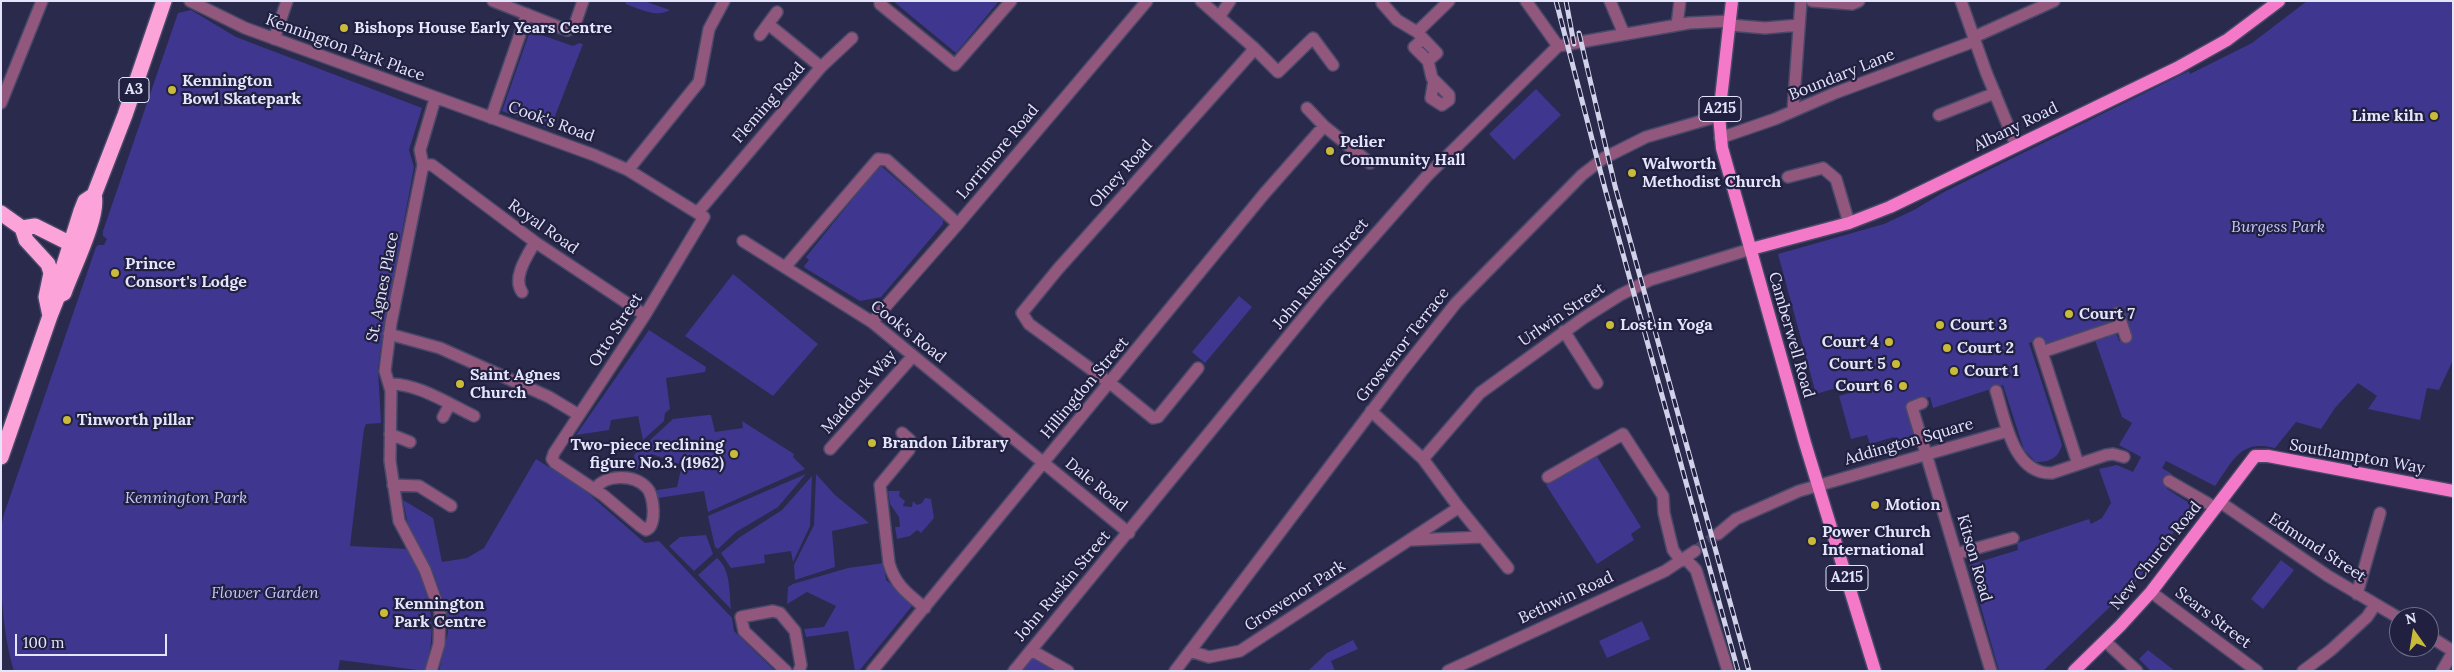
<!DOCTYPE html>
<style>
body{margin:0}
#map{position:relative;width:2454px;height:672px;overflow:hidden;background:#2a2a4c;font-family:Lora,serif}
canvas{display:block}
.frame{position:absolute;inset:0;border:2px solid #e4e5fb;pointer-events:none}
.north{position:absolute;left:2389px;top:607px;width:50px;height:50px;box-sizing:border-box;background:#212041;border:1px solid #6f6f8b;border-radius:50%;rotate:347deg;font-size:14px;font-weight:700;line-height:20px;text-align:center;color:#e4e5fb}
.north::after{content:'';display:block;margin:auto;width:18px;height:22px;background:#c9ba3a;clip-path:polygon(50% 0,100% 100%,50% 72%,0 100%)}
.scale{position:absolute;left:15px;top:634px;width:152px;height:22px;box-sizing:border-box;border:2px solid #e4e5fb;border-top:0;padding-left:6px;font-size:15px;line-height:18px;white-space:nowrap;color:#e4e5fb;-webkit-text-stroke:4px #212041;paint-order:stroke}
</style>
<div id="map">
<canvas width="2454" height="672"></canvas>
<div class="frame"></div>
<div class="north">N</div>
<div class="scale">100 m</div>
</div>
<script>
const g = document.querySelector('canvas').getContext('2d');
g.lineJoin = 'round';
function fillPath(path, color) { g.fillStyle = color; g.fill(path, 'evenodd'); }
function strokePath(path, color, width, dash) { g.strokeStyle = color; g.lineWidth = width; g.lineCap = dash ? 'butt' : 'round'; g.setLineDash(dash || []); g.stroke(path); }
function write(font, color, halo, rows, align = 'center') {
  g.font = font + ' Lora,serif'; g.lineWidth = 4.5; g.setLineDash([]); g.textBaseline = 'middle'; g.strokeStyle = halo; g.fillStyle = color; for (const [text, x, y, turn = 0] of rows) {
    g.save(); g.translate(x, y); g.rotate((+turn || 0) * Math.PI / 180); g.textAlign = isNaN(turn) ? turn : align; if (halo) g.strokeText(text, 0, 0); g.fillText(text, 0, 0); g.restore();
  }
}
fillPath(new Path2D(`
 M 625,1 L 644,1 L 670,10 C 656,18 640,9 626,4 Z
 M 893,1 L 999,1 L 956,53 Z
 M 2307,1 L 2453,1 L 2453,360 L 2439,390 L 2427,388 L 2420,420 L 2368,409 L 2377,396 L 2358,383 L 2335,408 L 2321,429 L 2296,422 L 2275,448 C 2240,439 2233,461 2215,486 L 2166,461 L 2162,468 L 2172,474 L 2167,489 L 2194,506 L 2134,584 L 2043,671 L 1999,671 L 1969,565 L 2018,550 L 2017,543 L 2089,519 L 2091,524 L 2102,518 L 2111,503 L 2099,469 L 2117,465 L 2133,472 L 2141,457 L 2119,445 L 2132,423 L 2122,417 L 2095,340 L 2116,333 L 2119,341 L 2132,337 L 2123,310 L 2112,313 L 2114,321 L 2046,345 L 2044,338 L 2029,343 L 2062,445 C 2058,459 2049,462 2036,462 L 2024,450 L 2003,385 L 1933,408 L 1930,397 L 1907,403 L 1918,444 L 1898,449 L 1894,437 L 1870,444 L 1867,435 L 1851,439 L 1839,396 L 1856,391 L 1853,383 L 1816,394 L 1778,254 L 1884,224 L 1914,210 L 1944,192 L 2189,71 L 2190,74 L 2252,43 Z
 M 191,10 L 236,37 L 422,108 L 409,150 L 414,167 L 381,345 L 378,369 L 381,423 L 366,424 L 364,429 L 350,546 L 407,549 C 430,591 439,624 425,671 L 340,660 L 338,671 L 14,671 C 0,626 1,575 1,527 L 4,514 L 96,247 L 98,245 L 104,245 L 107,239 L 103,236 L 103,231 L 178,13 Z
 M 530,31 L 573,46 L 579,43 L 583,44 L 550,129 L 502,111 Z
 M 1536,89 L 1561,115 L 1514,160 L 1489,134 Z
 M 880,165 L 943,220 L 943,224 L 881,297 L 860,301 L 805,268 L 804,266 L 809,260 L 806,257 Z
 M 733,274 L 818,344 L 773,396 L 685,336 Z
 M 1239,296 L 1252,307 L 1205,363 L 1192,352 Z
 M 649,330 L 706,367 L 705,372 L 666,378 L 670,409 L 665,413 L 664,421 L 643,440 L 638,416 L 611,420 L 609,430 L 576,435 Z
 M 708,415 L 711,415 L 715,432 L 743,428 L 742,421 L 794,454 L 793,457 L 805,469 L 708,512 L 704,491 L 658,498 L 657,490 L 677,487 L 682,465 L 652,454 L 636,470 L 634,455 L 673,419 Z
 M 1596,455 L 1641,527 L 1631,534 L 1634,540 L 1597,564 L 1546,485 Z
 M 536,459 L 582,488 L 645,543 L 659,541 L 732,618 L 734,631 L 775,671 L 439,671 L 448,632 L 445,606 L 434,574 L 408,525 L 403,500 L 433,518 L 442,562 L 467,558 L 484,548 Z
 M 806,474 L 778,507 L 736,532 L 718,549 L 715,547 L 708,516 Z
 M 816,474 L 835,495 L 869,523 L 832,531 L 835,567 L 795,580 L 794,565 L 814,525 Z
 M 812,476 L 810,526 L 793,562 L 791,551 L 764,555 L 765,563 L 731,568 L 721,553 L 740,537 L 782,510 Z
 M 888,491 L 900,491 L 899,496 L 905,501 L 903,506 L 912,507 L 913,501 L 917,505 L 922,503 L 925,498 L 931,499 L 934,518 L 921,533 L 917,530 L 910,536 L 897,539 L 895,527 L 900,527 L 899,517 L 890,504 Z
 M 706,535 L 713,554 L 694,571 L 669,546 L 680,537 Z
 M 717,558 C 731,570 729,591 731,609 L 698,575 Z
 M 2281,560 L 2294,570 L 2263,609 L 2251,599 Z
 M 884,563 L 886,580 L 910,599 L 912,606 L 859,671 L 855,671 L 848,631 L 806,637 L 804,629 L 824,627 L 836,606 L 807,592 L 787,604 L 788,587 L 793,584 L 848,568 Z
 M 1642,621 L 1650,639 L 1607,658 L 1599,641 Z
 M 1353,640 L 1358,649 L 1331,661 L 1335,671 L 1308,671 L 1327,653 Z
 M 2148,650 L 2175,671 L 2151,671 L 2139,659 Z
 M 1032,654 L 1063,671 L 1019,671 Z`), '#3f368f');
strokePath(new Path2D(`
 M 1695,551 L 1718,534`), '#464666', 11, [11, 5.5]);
const minor = new Path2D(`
 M 190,1 L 245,28 L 594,155 L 628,170 L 704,217 L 645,315 L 554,453 L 552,459 L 555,463 L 603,495 L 640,526 L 646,530 C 657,526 654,495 647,488 C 634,474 605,474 595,489
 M 493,1 L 567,30 L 574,27 L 583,1
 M 880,1 L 880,4 L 955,65 L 1011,1
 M 1201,1 L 1253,47 L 1278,72 L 1313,38 L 1333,65
 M 1526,1 L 1558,46
 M 1610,1 L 1624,34
 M 1812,1 L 1852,4 L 1859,1
 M 1961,1 L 1986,72 L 2016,145
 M 1382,3 L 1397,20 L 1417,32
 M 1219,17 L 1230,1
 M 1677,25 L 1680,1
 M 1730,25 L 1765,28 L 1799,25
 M 760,35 L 768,24
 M 1974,37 L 2054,1
 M 274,39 L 287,1
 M 1423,39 L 1414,47 L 1428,61
 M 821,67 L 852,38
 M 1434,80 L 1431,98 L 1442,105 L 1449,100 L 1449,95 L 1432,78 L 1428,61 L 1437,53 L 1417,32 L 1449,1
 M 1,103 L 42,1
 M 1307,108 L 1324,126 L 1370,163
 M 1793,111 L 1801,1
 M 1939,115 L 1995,93
 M 491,118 L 527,14
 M 1720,138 L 1775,119 L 1835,93 L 1975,41
 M 423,165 L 432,165 L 535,242 L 645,315
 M 628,170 L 699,82 L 709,29 L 724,1
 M 1788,177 L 1823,168 L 1836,179 L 1849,223
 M 698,212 L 821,67 L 768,24 L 777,12
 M 743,241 L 872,322 L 1129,533
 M 786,266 L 878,159 L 887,160 L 958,224
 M 522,292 C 512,278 527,256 535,242
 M 2118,313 L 2126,337
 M 872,322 L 958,224 L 1147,1
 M 1564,331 L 1597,383
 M 389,334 L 440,348 L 549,397 L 579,415
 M 2039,343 L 2078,464
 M 2042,352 L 2122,325
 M 1198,368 L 1158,417 L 1153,418 L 1110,383 L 1029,324 L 1022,313 L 1058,269 L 1251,53 L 1253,47
 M 389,384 C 415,382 451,405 474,416
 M 1996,391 C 2005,419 2013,475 2052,473 L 2106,455 L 2113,454 L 2124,457
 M 1922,403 L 1912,407 L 1991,671
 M 443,417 L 450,404
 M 902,433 L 910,440 L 909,450 L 880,485 L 889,563 C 895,585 908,594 925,608
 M 390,434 L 410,442
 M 830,449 L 913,356
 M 1423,459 L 1480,393 L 1585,317 L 1620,295 L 1650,280 L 1751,249
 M 1548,477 L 1623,434 L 1663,496 L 1664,513 L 1673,550 L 1681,561
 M 2169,481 L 2216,508
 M 393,485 L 419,486 L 451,506
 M 2220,502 L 2328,576 L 2399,618
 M 1457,505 L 1508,568
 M 1718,534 L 1736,519 L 1799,491 L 2008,431
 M 1412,540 L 1482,537
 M 1956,554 L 2013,538
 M 1685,558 L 1696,570 L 1728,671
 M 2151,592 L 2257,671
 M 2357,594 L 2380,513
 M 2429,636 L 2453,651
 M 2105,641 L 2137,671
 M 1031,650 L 1068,671
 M 1190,651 L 1209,657 L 1240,651 L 1455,510 L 1457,505 L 1423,459 L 1371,411
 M 431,671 L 439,644 L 440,612 L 425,570 L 399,521 L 390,461 L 391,391 L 385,371 L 391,323 L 423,165 L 420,150 L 435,99
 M 786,671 L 744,631 L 741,617 L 773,611 L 780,613 L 795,631 L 801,665 L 799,671
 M 872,671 L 1264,194 L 1324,126
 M 1014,671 L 1322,295 L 1427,176 L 1558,46 L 1689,23 L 1730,21
 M 1175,671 L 1402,371 L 1456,303 L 1582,175 L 1604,158 L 1646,137 L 1719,116
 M 1448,671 L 1665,571 L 1695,551
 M 2303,671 L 2331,650 L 2367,617 L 2375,605
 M 2442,671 L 2453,652`);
const major = new Path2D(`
 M 1732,1 L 1719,116 L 1722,148 L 1805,443 L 1875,671
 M 1751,249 L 1849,223 L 1890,207 L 2177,68 L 2227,40 L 2279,1
 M 2074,671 L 2120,626 L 2151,592 L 2255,456 L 2268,456 L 2453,491`);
const highway = new Path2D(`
 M 1,213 L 22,228 L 26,240 L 48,264 L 51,273 L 46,297 L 50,316
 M 22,228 L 35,226 L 79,248
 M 58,296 L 56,290 L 81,211 L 85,201 L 94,195 L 125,115 L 164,1
 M 1,457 L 50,316 L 58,296 L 64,293 C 72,270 100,215 94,195`);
strokePath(minor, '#484868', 14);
strokePath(major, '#484868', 15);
strokePath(highway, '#484868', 18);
strokePath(minor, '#92577c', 11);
strokePath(major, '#f47ac9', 12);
strokePath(highway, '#fca4da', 15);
const rail = new Path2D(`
 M 1556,1 L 1604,185 L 1738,671
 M 1566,1 L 1574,44
 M 1579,33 L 1615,186 L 1749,671`);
strokePath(rail, '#d1d2e9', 5);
strokePath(rail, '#212041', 3, [9]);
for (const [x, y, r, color] of [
 [344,28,5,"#c9ba3a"],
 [172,90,5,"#c9ba3a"],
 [2434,116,5,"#c9ba3a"],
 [1330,151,5,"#c9ba3a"],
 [1632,173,5,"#c9ba3a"],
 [115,273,5,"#c9ba3a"],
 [2069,314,5,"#c9ba3a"],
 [1610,325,5,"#c9ba3a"],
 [1940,325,5,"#c9ba3a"],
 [1889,342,5,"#c9ba3a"],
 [1947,348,5,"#c9ba3a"],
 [1896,364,5,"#c9ba3a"],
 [1954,371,5,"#c9ba3a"],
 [460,384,5,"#c9ba3a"],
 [1903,386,5,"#c9ba3a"],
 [67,420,5,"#c9ba3a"],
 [872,443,5,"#c9ba3a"],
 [734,454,5,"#c9ba3a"],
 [1875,505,5,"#c9ba3a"],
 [1812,541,5,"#c9ba3a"],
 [384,613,5,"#c9ba3a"]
]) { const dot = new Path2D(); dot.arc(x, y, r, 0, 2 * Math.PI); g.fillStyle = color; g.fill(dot); strokePath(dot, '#212041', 2); }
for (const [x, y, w] of [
 [134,90,30],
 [1720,109,42],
 [1847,578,42]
]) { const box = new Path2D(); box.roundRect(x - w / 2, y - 12.5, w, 25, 4); g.fillStyle = '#212041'; g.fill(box); strokePath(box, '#e4e5fb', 1); }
write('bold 15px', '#e4e5fb', null, [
 ["A3",134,90],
 ["A215",1720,109],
 ["A215",1847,578]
]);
write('bold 16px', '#e4e5fb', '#212041', [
 ["Bishops House Early Years Centre",354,28],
 ["Kennington",182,81],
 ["Bowl Skatepark",182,99],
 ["Lime kiln",2424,116,"right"],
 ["Pelier",1340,142],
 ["Community Hall",1340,160],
 ["Walworth",1642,164],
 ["Methodist Church",1642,182],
 ["Prince",125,264],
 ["Consort's Lodge",125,282],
 ["Court 7",2079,314],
 ["Lost in Yoga",1620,325],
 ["Court 3",1950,325],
 ["Court 4",1879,342,"right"],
 ["Court 2",1957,348],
 ["Court 5",1886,364,"right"],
 ["Court 1",1964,371],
 ["Saint Agnes",470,375],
 ["Church",470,393],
 ["Court 6",1893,386,"right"],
 ["Tinworth pillar",77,420],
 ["Brandon Library",882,443],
 ["Two-piece reclining",724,445,"right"],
 ["figure No.3. (1962)",724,463,"right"],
 ["Motion",1885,505],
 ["Power Church",1822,532],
 ["International",1822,550],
 ["Kennington",394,604],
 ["Park Centre",394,622]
], 'left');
write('16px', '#e4e5fb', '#212041', [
 ["Kennington Park Place",345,48,20],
 ["Boundary Lane",1842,75,-22],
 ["Fleming Road",769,103,-49],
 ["Cook's Road",551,122,20],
 ["Albany Road",2016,127,-26],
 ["Lorrimore Road",998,152,-50],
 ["Olney Road",1121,174,-48],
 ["Royal Road",543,227,35],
 ["John Ruskin Street",1321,274,-50],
 ["St. Agnes Place",383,287,-79],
 ["Urlwin Street",1562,315,-34],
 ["Otto Street",616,330,-57],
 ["Cook's Road",908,332,38],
 ["Camberwell Road",1791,335,74],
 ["Grosvenor Terrace",1403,345,-52],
 ["Hillingdon Street",1085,388,-50],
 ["Maddock Way",859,392,-49],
 ["Addington Square",1909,442,-16],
 ["Southampton Way",2357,457,10],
 ["Dale Road",1096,485,39],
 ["Edmund Street",2317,548,33],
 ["New Church Road",2156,556,-51],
 ["Kitson Road",1974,558,74],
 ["John Ruskin Street",1063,586,-50],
 ["Grosvenor Park",1295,596,-33],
 ["Bethwin Road",1566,598,-25],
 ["Sears Street",2213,618,37]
]);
write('italic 16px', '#c4c7f9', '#212041', [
 ["Burgess Park",2278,227],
 ["Kennington Park",186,498],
 ["Flower Garden",265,593]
]);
</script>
